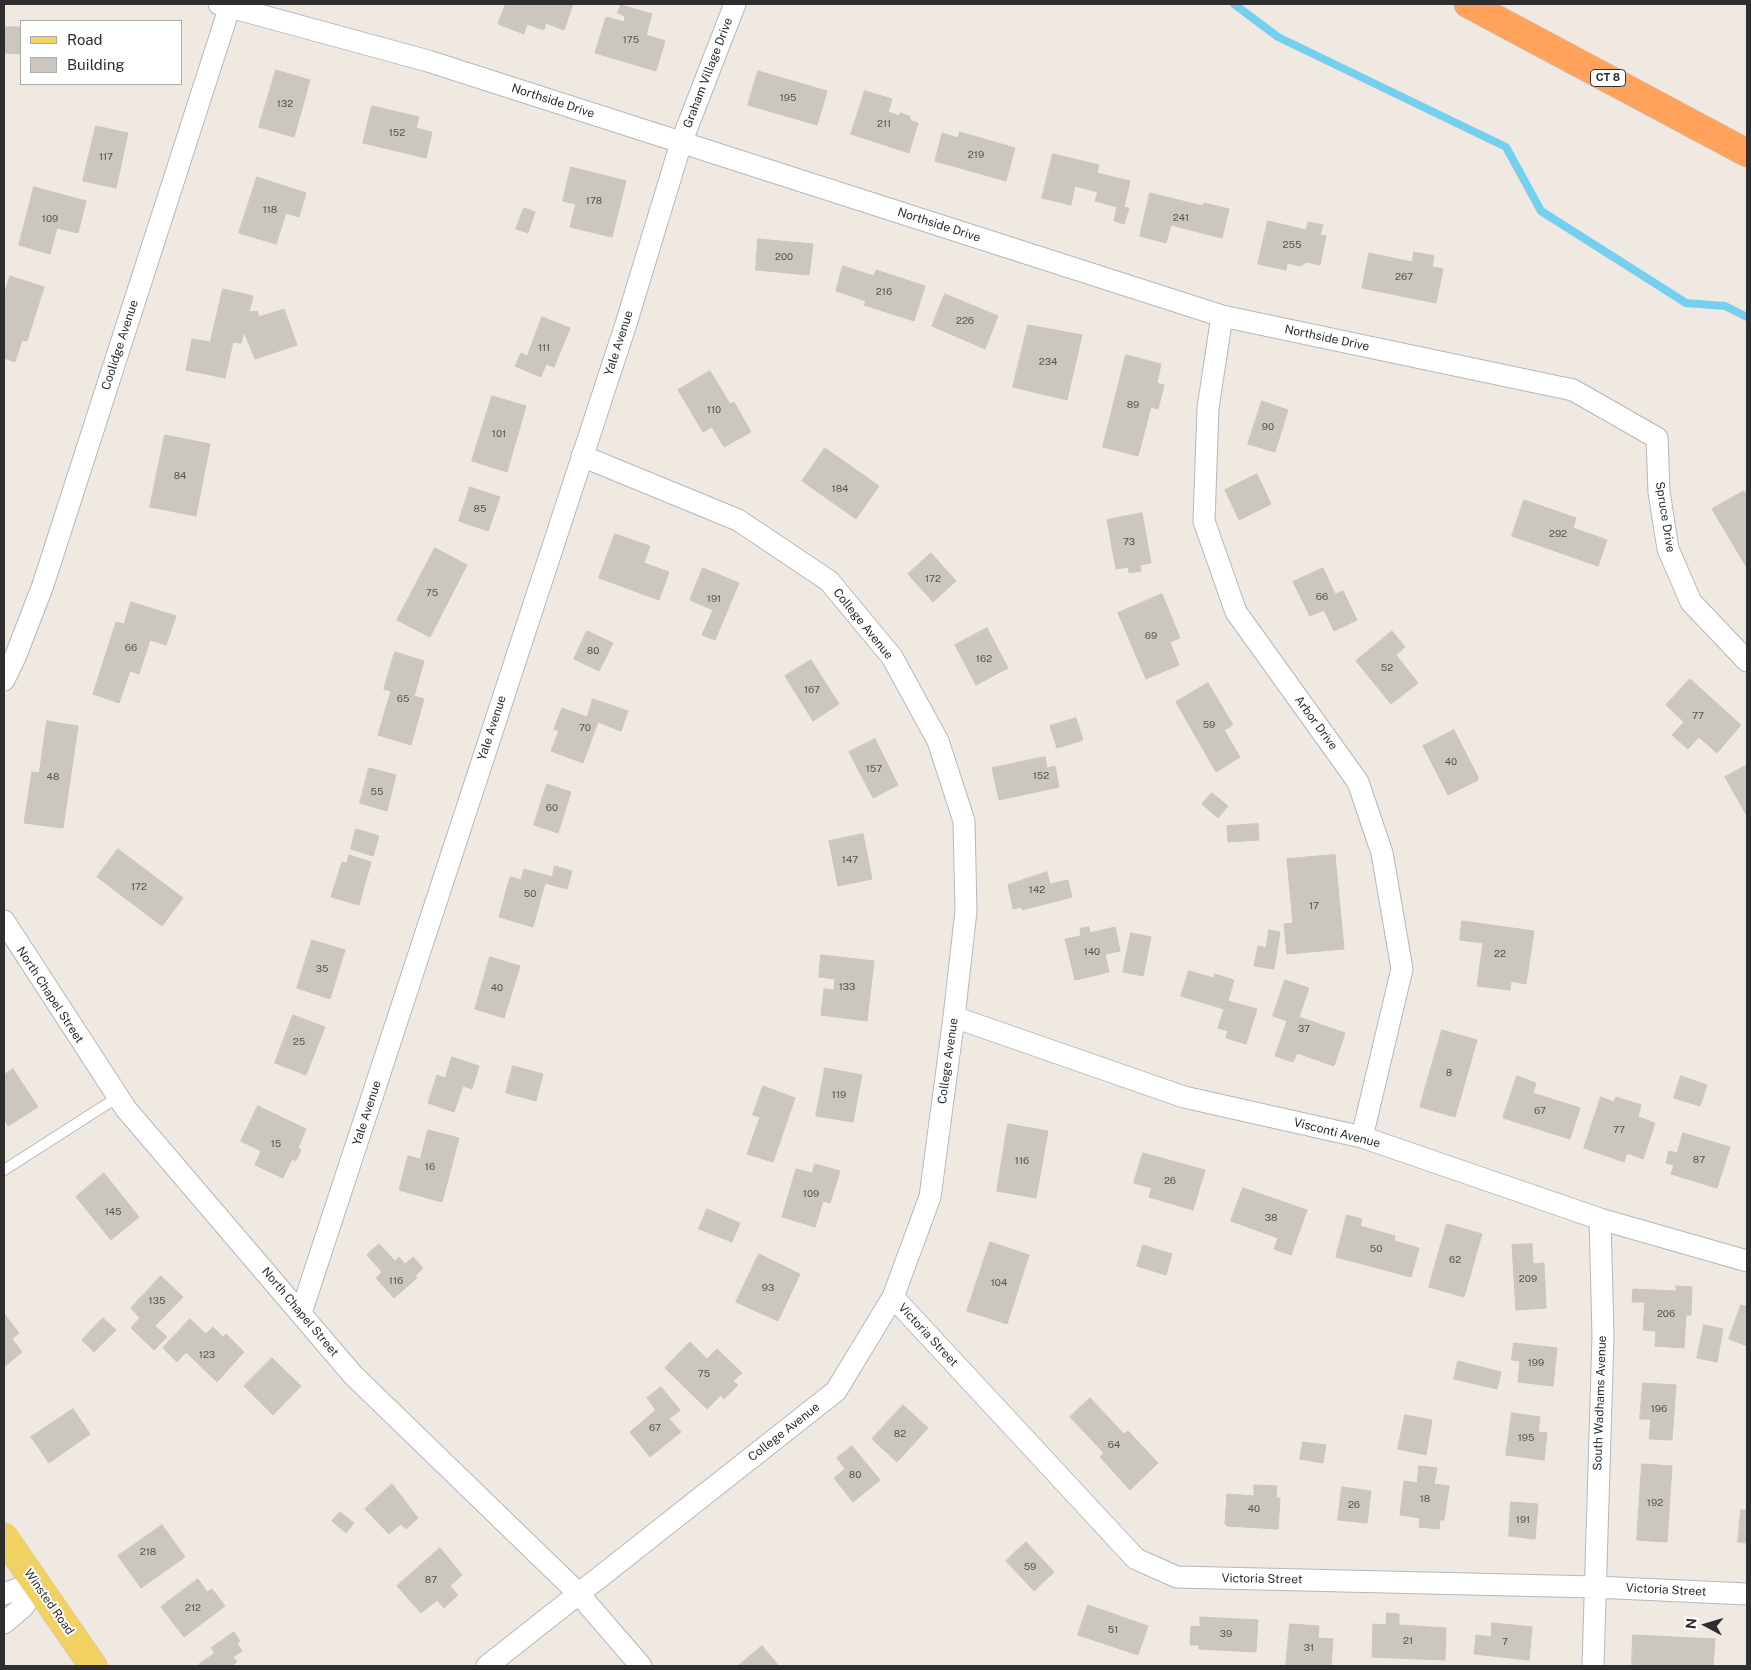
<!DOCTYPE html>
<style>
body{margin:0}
#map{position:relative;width:1751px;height:1670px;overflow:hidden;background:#efe9e1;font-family:"Public Sans",sans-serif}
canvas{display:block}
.frame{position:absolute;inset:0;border:5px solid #2e2e2e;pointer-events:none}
.legend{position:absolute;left:20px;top:20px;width:162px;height:65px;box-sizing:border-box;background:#fff;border:1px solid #ababab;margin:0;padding:6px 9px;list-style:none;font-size:15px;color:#2e2e2e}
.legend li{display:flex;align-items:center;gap:10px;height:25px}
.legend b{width:25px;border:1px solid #ababab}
.north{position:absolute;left:1681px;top:1600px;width:50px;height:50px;-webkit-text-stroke:4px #fff;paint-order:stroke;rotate:276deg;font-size:14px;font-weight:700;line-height:20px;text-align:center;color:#2e2e2e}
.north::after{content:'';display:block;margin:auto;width:18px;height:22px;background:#2e2e2e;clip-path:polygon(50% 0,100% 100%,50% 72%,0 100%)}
</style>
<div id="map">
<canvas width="1751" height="1670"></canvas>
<div class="frame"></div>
<ul class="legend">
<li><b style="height:6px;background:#f2d163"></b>Road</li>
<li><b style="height:14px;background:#cbc7bf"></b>Building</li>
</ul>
<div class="north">N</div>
</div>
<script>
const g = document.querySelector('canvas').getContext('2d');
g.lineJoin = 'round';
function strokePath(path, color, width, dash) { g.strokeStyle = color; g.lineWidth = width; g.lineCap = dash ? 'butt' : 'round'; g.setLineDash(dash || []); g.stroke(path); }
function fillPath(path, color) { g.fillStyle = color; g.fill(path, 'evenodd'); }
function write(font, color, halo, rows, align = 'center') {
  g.font = font + ' "Public Sans",sans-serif'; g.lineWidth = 4; g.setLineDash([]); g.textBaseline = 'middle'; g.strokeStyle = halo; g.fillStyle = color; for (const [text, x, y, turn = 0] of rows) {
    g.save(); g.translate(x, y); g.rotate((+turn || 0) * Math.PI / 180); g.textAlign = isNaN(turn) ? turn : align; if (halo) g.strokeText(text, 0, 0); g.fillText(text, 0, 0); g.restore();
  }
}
strokePath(new Path2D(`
 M 1234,4 L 1278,37 L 1506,147 L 1541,211 L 1686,303 L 1725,306 L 1747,317`), '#75cff0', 8);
const building = new Path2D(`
 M 506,4 L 573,4 L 564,30 L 546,23 L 544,30 L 527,24 L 524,34 L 498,24 Z
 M 621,5 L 652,14 L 646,35 L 665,41 L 656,71 L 595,53 L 606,17 L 624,22 L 625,16 L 618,13 Z
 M 5,27 L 21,27 L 21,54 L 4,53 Z
 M 276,70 L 310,80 L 294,137 L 259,127 Z
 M 758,71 L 827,91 L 817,125 L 748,105 Z
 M 865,91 L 892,99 L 888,112 L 899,116 L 900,113 L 909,116 L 911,121 L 918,123 L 909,153 L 851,134 Z
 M 372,106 L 419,117 L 416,128 L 432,132 L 426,158 L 363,143 Z
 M 96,126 L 128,133 L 116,188 L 83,181 Z
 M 960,132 L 1015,148 L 1006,181 L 935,161 L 942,133 L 958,138 Z
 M 1053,154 L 1099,165 L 1097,173 L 1130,181 L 1124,207 L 1129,208 L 1124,224 L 1114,221 L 1117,207 L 1095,201 L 1098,192 L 1075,186 L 1071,205 L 1042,198 Z
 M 571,167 L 626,181 L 612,237 L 570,227 L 576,204 L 563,201 Z
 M 257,177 L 306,193 L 299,217 L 286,213 L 276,244 L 239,233 Z
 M 34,187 L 86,201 L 78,233 L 57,228 L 50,254 L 19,245 Z
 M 1150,193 L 1203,206 L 1204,203 L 1229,209 L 1222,238 L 1171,225 L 1166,243 L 1140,236 Z
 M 524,208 L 535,212 L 528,233 L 516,229 Z
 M 1268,221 L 1306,230 L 1308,222 L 1323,225 L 1320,235 L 1326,236 L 1320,265 L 1306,262 L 1301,266 L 1287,263 L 1286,270 L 1258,264 Z
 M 758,239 L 813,244 L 809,275 L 756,270 Z
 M 1414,252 L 1434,256 L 1432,267 L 1443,269 L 1436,303 L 1362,288 L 1369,253 L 1412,262 Z
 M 843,266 L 874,276 L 876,270 L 925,286 L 914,321 L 864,305 L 866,301 L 836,291 Z
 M 10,276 L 44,287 L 27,341 L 22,340 L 15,362 L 4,358 L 4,296 Z
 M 223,289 L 253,296 L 249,312 L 257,311 L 259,317 L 284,309 L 297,345 L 255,359 L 244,332 L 241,343 L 233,342 L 225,378 L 186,370 L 192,339 L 210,342 Z
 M 945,294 L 998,316 L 985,349 L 932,326 Z
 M 542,317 L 570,328 L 554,367 L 546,364 L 541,377 L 515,366 L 521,353 L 527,356 Z
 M 1028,325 L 1082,335 L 1067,400 L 1013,387 Z
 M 1126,355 L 1161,364 L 1157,383 L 1164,385 L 1158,409 L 1151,407 L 1138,456 L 1103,447 Z
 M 710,371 L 730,404 L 734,402 L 751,432 L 724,447 L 712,427 L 703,432 L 678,390 Z
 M 492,396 L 526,406 L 507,472 L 472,461 Z
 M 1262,401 L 1288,410 L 1275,452 L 1248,444 Z
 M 165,435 L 210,444 L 196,516 L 150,507 Z
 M 825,448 L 879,486 L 856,519 L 802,481 Z
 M 1257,474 L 1271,504 L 1239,520 L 1225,490 Z
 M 470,487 L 500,497 L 488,531 L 459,521 Z
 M 1744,491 L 1747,496 L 1747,568 L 1712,509 Z
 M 1524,500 L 1576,518 L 1573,528 L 1607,540 L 1598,566 L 1512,536 Z
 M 1142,513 L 1151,563 L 1140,565 L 1141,571 L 1129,573 L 1128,567 L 1116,569 L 1107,520 Z
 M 615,534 L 650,546 L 644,563 L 669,572 L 659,600 L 599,578 Z
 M 435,548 L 467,565 L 430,637 L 397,620 Z
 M 931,553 L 956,581 L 933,602 L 908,574 Z
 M 703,568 L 739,583 L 715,640 L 702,635 L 713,610 L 690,600 Z
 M 1323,568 L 1335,594 L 1343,591 L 1357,620 L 1334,631 L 1324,610 L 1310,616 L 1293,582 Z
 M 1162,594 L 1180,638 L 1170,642 L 1179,665 L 1146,679 L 1118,613 Z
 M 131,602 L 176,616 L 166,645 L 150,640 L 139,674 L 130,671 L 119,703 L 93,694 L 116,622 L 124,624 Z
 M 987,628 L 1008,668 L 976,685 L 955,645 Z
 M 587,631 L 613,643 L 599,671 L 574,659 Z
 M 1392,631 L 1405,647 L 1396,655 L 1418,683 L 1391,704 L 1356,661 Z
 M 395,652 L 424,661 L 414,696 L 424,699 L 411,745 L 378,735 L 391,691 L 384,689 Z
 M 811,660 L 839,704 L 813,721 L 785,676 Z
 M 1690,679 L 1741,725 L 1717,753 L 1699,737 L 1688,749 L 1672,735 L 1684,722 L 1666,705 Z
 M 1208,683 L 1233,725 L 1224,730 L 1240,757 L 1216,772 L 1176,702 Z
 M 593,699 L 628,711 L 621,731 L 598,722 L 583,763 L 551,751 L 559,731 L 554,729 L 562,708 L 587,717 Z
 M 1076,718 L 1083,740 L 1057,748 L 1050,726 Z
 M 47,721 L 78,726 L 63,828 L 24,823 L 32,772 L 39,773 Z
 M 1454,730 L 1478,777 L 1478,780 L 1448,795 L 1423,746 Z
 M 875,739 L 898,785 L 873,798 L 849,752 Z
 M 1045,757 L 1047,768 L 1055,766 L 1059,787 L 999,800 L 992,768 Z
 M 1747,765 L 1747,816 L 1725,777 Z
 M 369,768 L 396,775 L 387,811 L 360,803 Z
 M 547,784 L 571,792 L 558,833 L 534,825 Z
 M 1212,793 L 1228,806 L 1218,818 L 1202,804 Z
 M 1258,824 L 1259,840 L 1228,842 L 1227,826 Z
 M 356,829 L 379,836 L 373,856 L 351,849 Z
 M 863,834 L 872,879 L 838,886 L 829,841 Z
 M 118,849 L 183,898 L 162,926 L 97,877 Z
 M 349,855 L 371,862 L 359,905 L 331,897 L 342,862 L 347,863 Z
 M 1335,855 L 1344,949 L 1287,954 L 1284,924 L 1293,923 L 1287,859 Z
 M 555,866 L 572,871 L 567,889 L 545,883 L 533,927 L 499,917 L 510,877 L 521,880 L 524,869 L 552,877 Z
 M 1047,872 L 1050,884 L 1068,880 L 1072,897 L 1022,910 L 1021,907 L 1013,909 L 1008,885 Z
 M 1462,921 L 1534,931 L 1526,984 L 1511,981 L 1510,990 L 1477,986 L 1483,943 L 1460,940 Z
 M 1089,927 L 1090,933 L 1115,927 L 1120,951 L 1105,954 L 1109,972 L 1075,980 L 1065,939 L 1081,936 L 1080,929 Z
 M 1269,930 L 1280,932 L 1274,969 L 1254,966 L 1258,946 L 1266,948 Z
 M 1131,933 L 1151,937 L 1143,976 L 1123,972 Z
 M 312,940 L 345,950 L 330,999 L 297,988 Z
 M 821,955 L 874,961 L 867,1021 L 821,1015 L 824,989 L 834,990 L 835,979 L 819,977 Z
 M 490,957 L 520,966 L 504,1018 L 475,1009 Z
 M 1189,971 L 1213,978 L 1215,974 L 1234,980 L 1228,1001 L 1257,1009 L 1246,1044 L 1226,1038 L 1228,1031 L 1218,1028 L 1224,1009 L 1181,996 Z
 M 1285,980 L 1309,988 L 1299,1017 L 1345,1033 L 1334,1066 L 1297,1053 L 1293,1062 L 1275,1056 L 1287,1021 L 1273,1016 Z
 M 293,1015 L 325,1027 L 306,1075 L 275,1063 Z
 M 1442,1030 L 1477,1040 L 1455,1117 L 1420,1107 Z
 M 452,1057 L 479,1066 L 472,1089 L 463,1086 L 454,1112 L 428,1103 L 437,1075 L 445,1078 Z
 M 513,1066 L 543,1074 L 536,1101 L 506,1093 Z
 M 825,1068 L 862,1075 L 853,1122 L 816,1116 Z
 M 13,1069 L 38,1107 L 8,1126 L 4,1119 L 4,1075 Z
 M 1517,1076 L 1536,1083 L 1533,1093 L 1580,1108 L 1570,1139 L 1503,1118 Z
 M 1681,1076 L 1707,1085 L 1700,1106 L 1674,1098 Z
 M 763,1086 L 795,1098 L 773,1162 L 747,1154 L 760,1117 L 753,1115 Z
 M 1601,1097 L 1614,1102 L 1616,1097 L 1641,1105 L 1638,1117 L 1655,1123 L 1643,1159 L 1627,1153 L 1624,1162 L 1584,1148 Z
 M 258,1106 L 306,1129 L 298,1148 L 301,1150 L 296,1161 L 292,1159 L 283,1178 L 255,1165 L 261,1151 L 241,1141 Z
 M 1008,1124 L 1048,1131 L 1036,1198 L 997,1191 Z
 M 428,1130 L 459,1138 L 442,1202 L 399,1190 L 408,1156 L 420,1159 Z
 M 1683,1133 L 1730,1147 L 1717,1188 L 1671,1174 L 1674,1165 L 1666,1163 L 1669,1151 L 1677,1153 Z
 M 1143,1153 L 1205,1170 L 1193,1210 L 1149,1197 L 1152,1188 L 1134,1183 Z
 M 815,1164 L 840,1171 L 830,1203 L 823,1201 L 815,1227 L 782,1217 L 796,1169 L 812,1173 Z
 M 104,1173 L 139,1217 L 111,1240 L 76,1197 Z
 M 1243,1188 L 1307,1210 L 1291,1255 L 1274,1249 L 1278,1238 L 1231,1221 Z
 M 707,1209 L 740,1223 L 732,1242 L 699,1229 Z
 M 1347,1215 L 1362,1219 L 1360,1226 L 1395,1236 L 1394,1241 L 1419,1248 L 1411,1277 L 1336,1257 Z
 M 1447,1224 L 1482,1234 L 1464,1297 L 1429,1287 Z
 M 990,1242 L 1029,1255 L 1007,1324 L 967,1311 Z
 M 379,1244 L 395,1261 L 399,1257 L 405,1264 L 413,1257 L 423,1268 L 415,1276 L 417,1278 L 394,1298 L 376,1278 L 382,1272 L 367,1255 Z
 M 1532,1244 L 1533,1264 L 1544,1263 L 1546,1308 L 1516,1310 L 1512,1245 Z
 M 1143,1245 L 1172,1254 L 1166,1275 L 1137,1266 Z
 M 759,1254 L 800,1274 L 778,1321 L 736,1302 Z
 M 161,1276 L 183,1297 L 155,1326 L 167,1337 L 154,1350 L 131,1328 L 140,1318 L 131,1308 Z
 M 1676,1286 L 1692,1287 L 1691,1315 L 1686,1315 L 1684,1348 L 1655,1346 L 1656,1331 L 1643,1330 L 1645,1302 L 1632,1302 L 1633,1289 L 1676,1291 Z
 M 1741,1305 L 1747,1307 L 1747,1346 L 1729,1339 Z
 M 5,1315 L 19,1333 L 12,1339 L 22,1352 L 4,1367 Z
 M 103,1318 L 116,1330 L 94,1352 L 82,1340 Z
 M 190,1319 L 206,1334 L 213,1327 L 223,1337 L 226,1334 L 244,1352 L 217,1382 L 186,1352 L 177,1362 L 163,1348 Z
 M 1704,1325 L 1723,1329 L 1717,1362 L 1697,1358 Z
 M 690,1342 L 707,1359 L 717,1349 L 742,1373 L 733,1381 L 738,1385 L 724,1399 L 721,1395 L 707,1409 L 665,1368 Z
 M 1514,1343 L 1557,1348 L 1553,1386 L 1518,1382 L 1520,1361 L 1512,1360 Z
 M 272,1358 L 301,1386 L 273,1415 L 244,1386 Z
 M 1458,1361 L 1501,1372 L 1497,1389 L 1454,1379 Z
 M 1643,1383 L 1676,1385 L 1672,1440 L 1649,1439 L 1651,1419 L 1640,1419 Z
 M 661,1387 L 680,1410 L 669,1419 L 681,1432 L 650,1457 L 630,1432 L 656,1410 L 647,1398 Z
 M 1090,1398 L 1124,1434 L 1128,1431 L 1158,1463 L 1130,1490 L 1100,1457 L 1104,1453 L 1070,1417 Z
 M 903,1405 L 928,1428 L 897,1462 L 872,1439 Z
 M 73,1409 L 90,1434 L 49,1463 L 31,1437 Z
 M 1512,1413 L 1540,1417 L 1538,1432 L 1547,1433 L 1544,1460 L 1506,1455 Z
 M 1405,1415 L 1432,1420 L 1426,1455 L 1398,1449 Z
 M 1303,1442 L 1326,1445 L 1323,1463 L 1300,1459 Z
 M 852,1446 L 880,1480 L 853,1502 L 834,1478 L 845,1469 L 837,1458 Z
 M 1642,1464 L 1672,1466 L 1667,1542 L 1637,1540 Z
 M 1419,1466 L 1437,1468 L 1434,1484 L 1449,1486 L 1444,1520 L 1440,1520 L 1439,1529 L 1419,1527 L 1420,1518 L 1400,1515 L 1404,1481 L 1417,1483 Z
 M 392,1484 L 418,1518 L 406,1529 L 401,1524 L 389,1534 L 365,1509 Z
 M 1254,1485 L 1277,1486 L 1276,1498 L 1280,1498 L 1278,1529 L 1227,1526 L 1225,1524 L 1227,1494 L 1254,1496 Z
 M 1342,1487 L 1371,1491 L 1367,1523 L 1338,1520 Z
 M 1511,1502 L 1538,1504 L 1535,1539 L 1509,1536 Z
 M 1741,1510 L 1747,1510 L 1747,1543 L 1738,1542 Z
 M 340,1512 L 354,1523 L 346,1533 L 332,1521 Z
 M 162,1525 L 185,1557 L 141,1588 L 118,1556 Z
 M 1026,1542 L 1054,1572 L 1034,1591 L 1006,1561 Z
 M 440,1548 L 462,1575 L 450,1586 L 458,1595 L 444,1608 L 437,1600 L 421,1613 L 397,1586 Z
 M 198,1579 L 207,1592 L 212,1589 L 225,1606 L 184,1637 L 161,1607 Z
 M 1088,1605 L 1148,1626 L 1138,1655 L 1078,1635 Z
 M 1387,1613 L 1399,1614 L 1399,1625 L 1446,1628 L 1445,1660 L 1372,1657 L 1373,1624 L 1386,1625 Z
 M 1200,1617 L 1258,1620 L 1256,1652 L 1199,1649 L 1199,1645 L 1190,1645 L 1191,1626 L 1200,1627 Z
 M 1492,1623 L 1532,1627 L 1529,1660 L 1474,1654 L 1476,1635 L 1491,1637 Z
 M 1290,1624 L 1319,1626 L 1318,1638 L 1333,1639 L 1331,1666 L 1286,1665 Z
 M 234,1632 L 240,1641 L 237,1643 L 242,1651 L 233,1657 L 237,1662 L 231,1666 L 201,1666 L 199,1664 L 215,1653 L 211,1648 Z
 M 1633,1635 L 1715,1639 L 1713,1666 L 1632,1666 Z
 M 762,1646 L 779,1666 L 738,1666 Z`);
fillPath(building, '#cbc7bf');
strokePath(building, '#cbc5ba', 1);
const service = new Path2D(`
 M 4,1170 L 118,1097`);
const minor = new Path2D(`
 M 219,4 L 428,61 L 1222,316 L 1573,390 L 1657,438 L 1659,492 L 1668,549 L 1691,602 L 1747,661
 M 1222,316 L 1208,408 L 1204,521 L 1236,612 L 1358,782 L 1382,853 L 1402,969 L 1362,1137
 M 4,680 L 16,655 L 43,585 L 230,6
 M 4,921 L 126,1109 L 353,1375 L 578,1593 L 641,1666
 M 954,1017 L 1184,1097 L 1362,1137 L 1600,1219 L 1747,1261
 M 893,1297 L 1136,1559 L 1177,1577 L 1595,1587 L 1747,1594
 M 301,1313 L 626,324 L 681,143 L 735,4
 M 4,1594 L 25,1586 L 38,1586
 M 4,1623 L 23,1607 L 38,1586
 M 487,1666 L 836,1391 L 893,1297 L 930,1197 L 954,1017 L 966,911 L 964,821 L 938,741 L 892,657 L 829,581 L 738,520 L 582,456
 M 1593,1666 L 1603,1336 L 1600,1219`);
const primary = new Path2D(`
 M 4,1537 L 93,1666`);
const motorway = new Path2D(`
 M 1468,4 L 1747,153`);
strokePath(service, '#b4b7c1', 12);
strokePath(minor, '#b4b7c1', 23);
strokePath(primary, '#c9c9c9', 29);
strokePath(motorway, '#c9c9c9', 29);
strokePath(service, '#fff', 10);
strokePath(minor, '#fff', 21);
strokePath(primary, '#f2d163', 28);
strokePath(motorway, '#ffa35c', 28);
write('10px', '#555452', null, [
 ["175",631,40],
 ["195",788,98],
 ["132",285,104],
 ["211",884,124],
 ["152",397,133],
 ["219",976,155],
 ["117",106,157],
 ["178",594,201],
 ["118",270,210],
 ["241",1181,218],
 ["109",50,219],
 ["255",1292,245],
 ["200",784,257],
 ["267",1404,277],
 ["216",884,292],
 ["226",965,321],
 ["111",544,348],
 ["234",1048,362],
 ["89",1133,405],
 ["110",714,410],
 ["90",1268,427],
 ["101",499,434],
 ["84",180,476],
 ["184",840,489],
 ["85",480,509],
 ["292",1558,534],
 ["73",1129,542],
 ["172",933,579],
 ["75",432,593],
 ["66",1322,597],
 ["191",714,599],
 ["69",1151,636],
 ["66",131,648],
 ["80",593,651],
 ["162",984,659],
 ["52",1387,668],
 ["167",812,690],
 ["65",403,699],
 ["77",1698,716],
 ["59",1209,725],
 ["70",585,728],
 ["40",1451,762],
 ["157",874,769],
 ["152",1041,776],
 ["48",53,777],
 ["55",377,792],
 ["60",552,808],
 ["147",850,860],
 ["172",139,887],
 ["142",1037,890],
 ["50",530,894],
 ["17",1314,906],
 ["140",1092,952],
 ["22",1500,954],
 ["35",322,969],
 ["133",847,987],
 ["40",497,988],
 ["37",1304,1029],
 ["25",299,1042],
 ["8",1449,1073],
 ["119",839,1095],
 ["67",1540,1111],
 ["77",1619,1130],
 ["15",276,1144],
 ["87",1699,1160],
 ["116",1022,1161],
 ["16",430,1167],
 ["26",1170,1181],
 ["109",811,1194],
 ["145",113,1212],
 ["38",1271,1218],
 ["50",1376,1249],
 ["62",1455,1260],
 ["209",1528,1279],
 ["116",396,1281],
 ["104",999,1283],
 ["93",768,1288],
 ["135",157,1301],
 ["206",1666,1314],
 ["123",207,1355],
 ["199",1536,1363],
 ["75",704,1374],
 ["196",1659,1409],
 ["67",655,1428],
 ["82",900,1434],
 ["195",1526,1438],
 ["64",1114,1445],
 ["80",855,1475],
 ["18",1425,1499],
 ["192",1655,1503],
 ["26",1354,1505],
 ["40",1254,1509],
 ["191",1523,1520],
 ["218",148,1552],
 ["59",1030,1567],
 ["87",431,1580],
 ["212",193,1608],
 ["51",1113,1630],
 ["39",1226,1634],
 ["21",1408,1641],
 ["7",1505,1642],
 ["31",1309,1648]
]);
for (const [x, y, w] of [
 [1608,78,35]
]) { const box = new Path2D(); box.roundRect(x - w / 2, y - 8.5, w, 17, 4); g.fillStyle = '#fff'; g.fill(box); strokePath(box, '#2e2e2e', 1); }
write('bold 11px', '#2e2e2e', null, [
 ["CT 8",1608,78]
]);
write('12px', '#2e2e2e', '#fff', [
 ["Graham Village Drive",708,73,-69],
 ["Northside Drive",553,101,18],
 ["Northside Drive",939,225,18],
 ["Northside Drive",1327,338,12],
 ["Yale Avenue",619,343,-72],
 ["Coolidge Avenue",120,345,-72],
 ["Spruce Drive",1665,517,81],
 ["College Avenue",863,624,51],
 ["Arbor Drive",1316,723,54],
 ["Yale Avenue",492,728,-72],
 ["North Chapel Street",50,995,57],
 ["College Avenue",948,1061,-82],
 ["Yale Avenue",367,1113,-72],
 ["Visconti Avenue",1337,1133,14],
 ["North Chapel Street",300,1312,50],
 ["Victoria Street",928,1335,47],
 ["South Wadhams Avenue",1600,1403,-88],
 ["College Avenue",784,1432,-38],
 ["Victoria Street",1262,1579,1],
 ["Victoria Street",1666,1590,3],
 ["Winsted Road",49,1602,55]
]);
</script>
